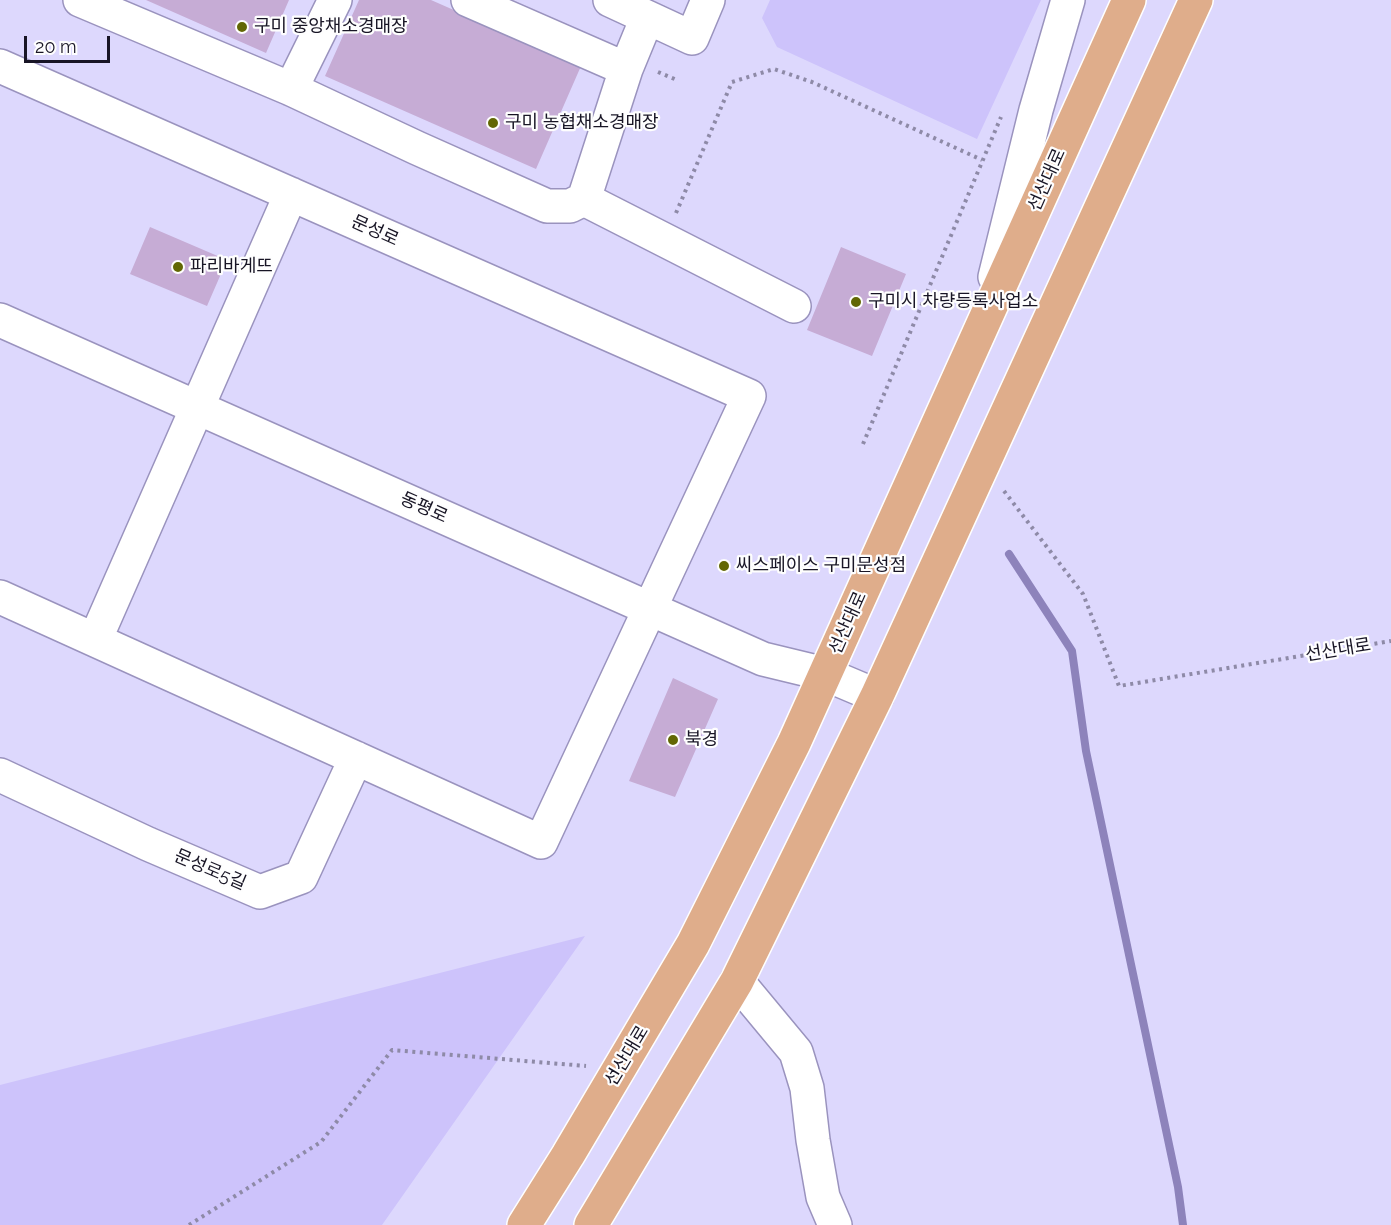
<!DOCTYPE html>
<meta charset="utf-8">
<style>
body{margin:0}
#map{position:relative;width:1391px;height:1225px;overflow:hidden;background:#ddd8fd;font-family:Raleway,sans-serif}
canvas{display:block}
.scale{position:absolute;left:24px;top:36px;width:86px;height:27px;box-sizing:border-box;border:3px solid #181525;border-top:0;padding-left:8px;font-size:18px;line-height:21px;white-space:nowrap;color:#181525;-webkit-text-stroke:4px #fefefe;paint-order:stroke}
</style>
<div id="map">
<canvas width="1391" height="1225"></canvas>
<div class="scale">20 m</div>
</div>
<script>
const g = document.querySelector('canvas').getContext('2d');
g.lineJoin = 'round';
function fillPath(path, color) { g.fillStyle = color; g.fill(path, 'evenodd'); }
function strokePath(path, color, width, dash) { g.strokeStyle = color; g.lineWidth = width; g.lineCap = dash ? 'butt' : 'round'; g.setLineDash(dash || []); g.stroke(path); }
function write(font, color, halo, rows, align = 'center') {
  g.font = font + ' Raleway,"Noto Sans KR",sans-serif'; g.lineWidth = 4.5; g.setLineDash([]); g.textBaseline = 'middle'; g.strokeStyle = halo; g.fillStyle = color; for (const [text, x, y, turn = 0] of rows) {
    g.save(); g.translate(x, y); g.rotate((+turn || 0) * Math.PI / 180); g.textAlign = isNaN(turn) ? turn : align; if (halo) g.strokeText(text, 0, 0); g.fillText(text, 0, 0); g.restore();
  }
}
fillPath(new Path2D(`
 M 770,0 L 1041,0 L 977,139 L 777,47 L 762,18 Z
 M 585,936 L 382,1225 L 0,1225 L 0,1085 Z`), '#cdc3fb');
strokePath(new Path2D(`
 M 1009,554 L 1072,651 L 1086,751 L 1178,1187 L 1183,1225`), '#8d83bb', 8);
fillPath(new Path2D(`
 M 146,0 L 289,0 L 266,53 Z
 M 359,0 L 431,0 L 581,66 L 536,169 L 325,76 Z
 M 150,227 L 227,260 L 207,306 L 130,274 Z
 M 841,247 L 906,274 L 872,356 L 807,330 Z
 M 673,678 L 718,699 L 675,797 L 629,781 Z`), '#c6acd5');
const minor = new Path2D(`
 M 80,0 L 291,89 L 417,148 L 547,206 L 570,206 L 584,199 L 626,69 L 647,18
 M 468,0 L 626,69
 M 610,0 L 692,38 L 708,0
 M 0,66 L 749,396 L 541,842 L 0,597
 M 291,89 L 335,0
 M 584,199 L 794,306
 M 995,277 L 1036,110 L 1068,0
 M 0,320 L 763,659 L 825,674 L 877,696
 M 95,640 L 291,194
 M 0,775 L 148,844 L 260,892 L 301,877 L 356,758
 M 737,981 L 796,1052 L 807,1088 L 813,1140 L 823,1197 L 835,1225`);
const major = new Path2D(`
 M 524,1225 L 568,1155 L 693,944 L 794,743 L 1129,0
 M 591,1225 L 737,981 L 877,696 L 1196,0`);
strokePath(minor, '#9a93be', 36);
strokePath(major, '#fff', 36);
strokePath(new Path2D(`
 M 658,72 L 677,80
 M 676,213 L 732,82 L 774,69 L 812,82 L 982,160
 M 863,444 L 1001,117
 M 1004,491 L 1083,594 L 1119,686 L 1391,641
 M 189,1225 L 321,1142 L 392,1050 L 586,1066`), '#8e8aa7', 4, [3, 4.5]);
strokePath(minor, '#fff', 33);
strokePath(major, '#dfad8b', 33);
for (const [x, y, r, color] of [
 [242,27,6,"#626704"],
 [493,123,6,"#626704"],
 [178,267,6,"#626704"],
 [856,302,6,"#626704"],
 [724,566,6,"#626704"],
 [673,740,6,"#626704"]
]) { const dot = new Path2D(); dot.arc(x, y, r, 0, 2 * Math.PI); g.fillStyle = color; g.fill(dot); strokePath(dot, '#fefefe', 2); }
write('18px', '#181525', '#fefefe', [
 ["구미 중앙채소경매장",254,27],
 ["구미 농협채소경매장",505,123],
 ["파리바게뜨",190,267],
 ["구미시 차량등록사업소",868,302],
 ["씨스페이스 구미문성점",736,566],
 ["북경",685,740]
], 'left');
write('18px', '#181525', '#fefefe', [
 ["선산대로",1047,180,-66],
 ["문성로",375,231,24],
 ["동평로",424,508,24],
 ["선산대로",848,623,-66],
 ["선산대로",1338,650,-9],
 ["문성로5길",210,870,23],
 ["선산대로",627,1056,-59]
]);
</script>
